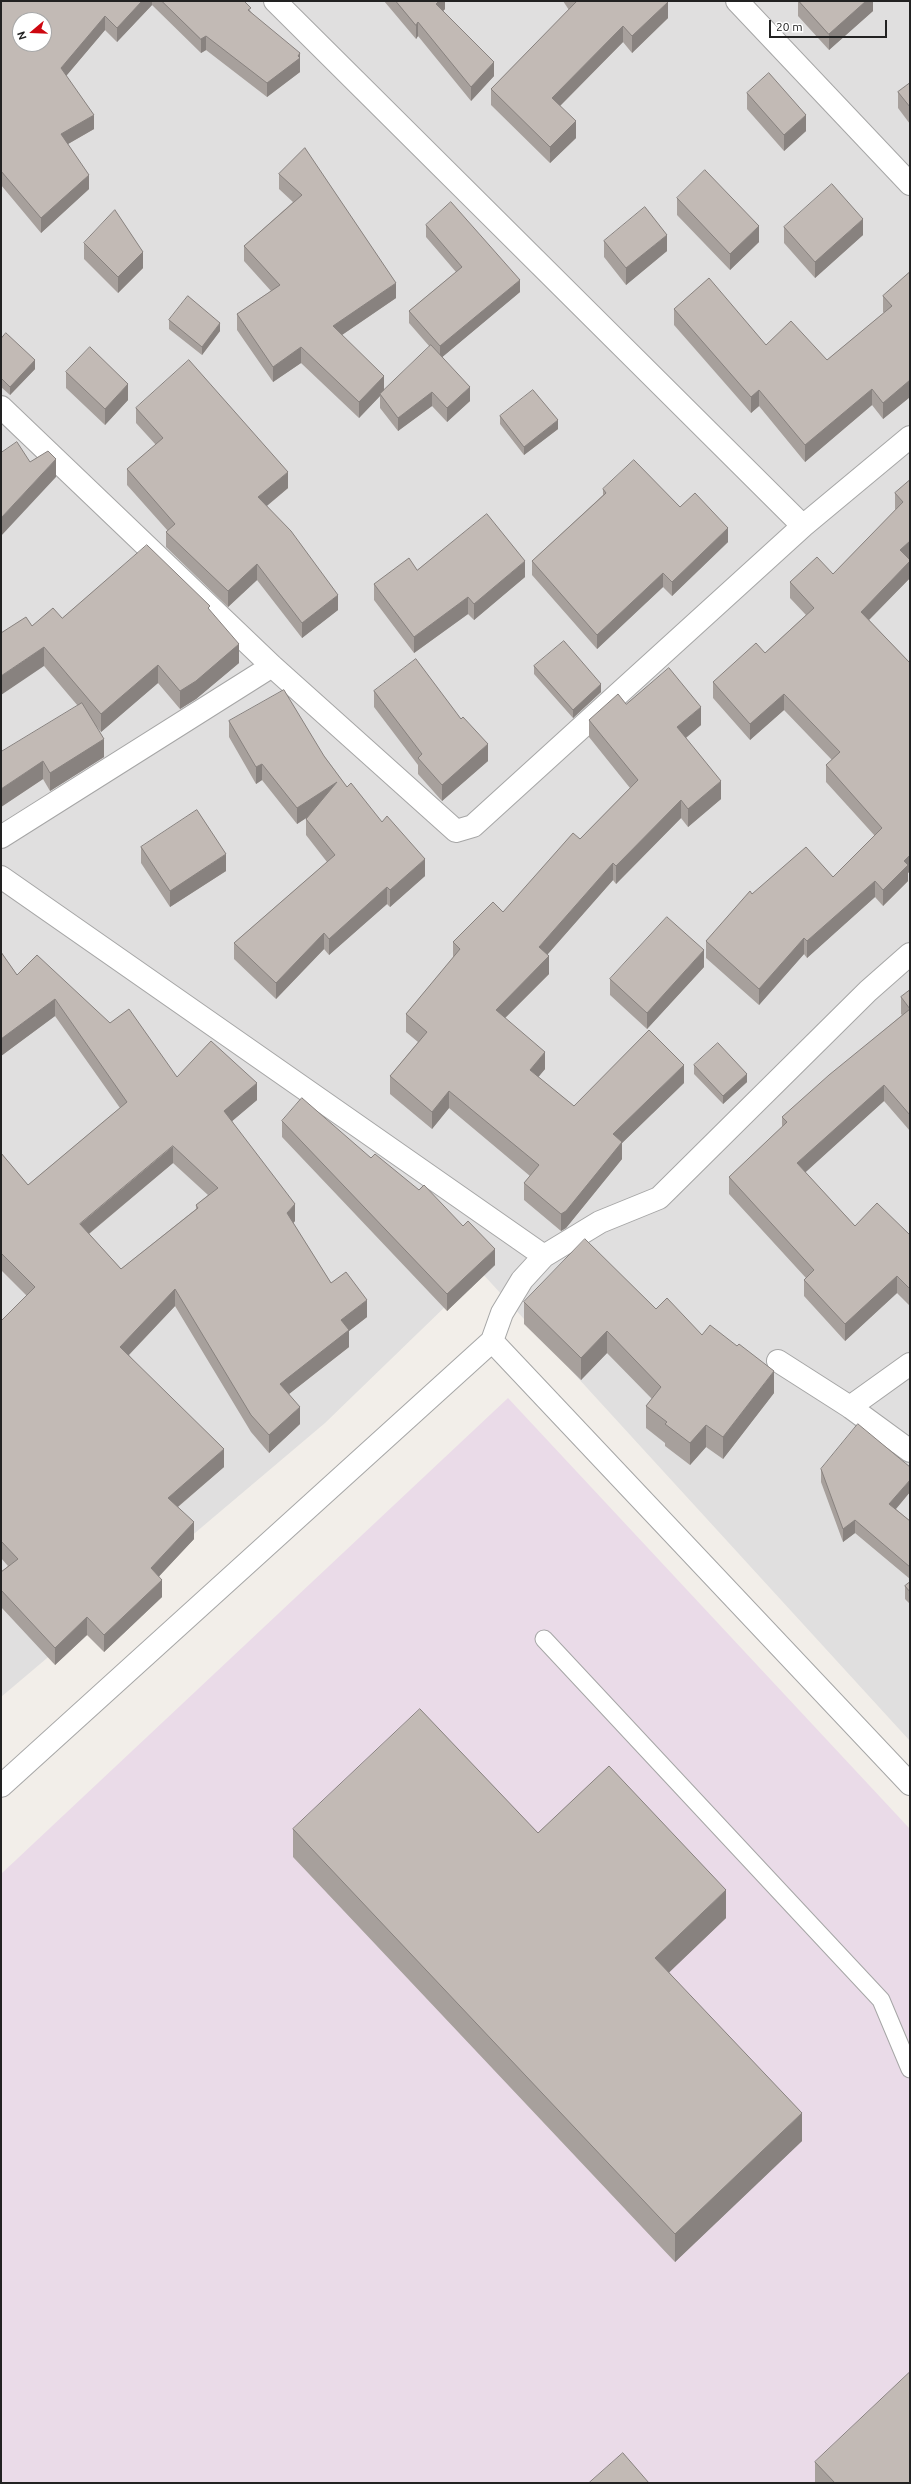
<!DOCTYPE html>
<style>
body{margin:0}
#map{position:relative;width:911px;height:2484px;overflow:hidden;background:#f2eee9;font-family:Ubuntu,sans-serif}
canvas{display:block}
.frame{position:absolute;inset:0;border:2px solid #222;pointer-events:none}
.north{position:absolute;left:12px;top:12px;width:40px;height:40px;box-sizing:border-box;background:#fff;border:1px solid #a7a7a7;border-radius:50%;rotate:251deg;font-size:11px;font-weight:700;line-height:16px;text-align:center;color:#222}
.north::after{content:'';display:block;margin:auto;width:14px;height:18px;background:#cd0710;clip-path:polygon(50% 0,100% 100%,50% 72%,0 100%)}
.scale{position:absolute;left:769px;top:20px;width:118px;height:18px;box-sizing:border-box;border:2px solid #222;border-top:0;padding-left:5px;font-size:12px;line-height:14px;white-space:nowrap;color:#222;-webkit-text-stroke:3px #fff;paint-order:stroke}
</style>
<div id="map">
<canvas width="911" height="2484"></canvas>
<div class="frame"></div>
<div class="north">N</div>
<div class="scale">20 m</div>
</div>
<script>
const g = document.querySelector('canvas').getContext('2d');
g.lineJoin = 'round';
function fillPath(path, color) { g.fillStyle = color; g.fill(path, 'evenodd'); }
function strokePath(path, color, width, dash) { g.strokeStyle = color; g.lineWidth = width; g.lineCap = dash ? 'butt' : 'round'; g.setLineDash(dash || []); g.stroke(path); }
fillPath(new Path2D(`
 M 1,1 L 910,1 L 910,1741 L 481,1272 L 325,1423 L 1,1697 ZM 20,20 L 44,20 L 44,44 L 20,44 Z`), '#e0dfdf');
fillPath(new Path2D(`
 M 508,1398 L 910,1829 L 910,2483 L 1,2483 L 1,1874 Z`), '#eadbe8');
const lane = new Path2D(`
 M 544,1639 L 881,2000 L 910,2069`);
const street = new Path2D(`
 M 275,1 L 803,526
 M 737,1 L 910,184
 M 1,407 L 272,666 L 456,831 L 473,826 L 803,526 L 910,437
 M 1,837 L 272,666
 M 1,877 L 544,1256
 M 492,1341 L 910,1784
 M 778,1361 L 850,1407 L 910,1451
 M 850,1407 L 910,1364
 M 1,1786 L 492,1341 L 502,1313 L 522,1280 L 544,1256 L 600,1222 L 659,1198 L 868,991 L 910,954`);
strokePath(lane, '#a6a6a6', 19);
strokePath(street, '#a6a6a6', 24);
strokePath(lane, '#fff', 17);
strokePath(street, '#fff', 22);
fillPath(new Path2D(`
 M 1,1 L 244,1 L 251,12 L 300,72 L 267,97 L 206,50 L 201,53 L 152,5 L 117,42 L 105,30 L 66,76 L 94,129 L 68,144 L 89,189 L 41,233 L 1,185 Z
 M 384,1 L 445,1 L 445,9 L 443,11 L 494,76 L 471,101 L 418,36 L 416,39 Z
 M 563,1 L 667,1 L 668,18 L 632,53 L 623,42 L 560,106 L 576,138 L 550,163 L 491,105 L 491,89 L 569,10 Z
 M 798,1 L 873,1 L 873,11 L 829,50 L 798,16 Z
 M 910,83 L 910,124 L 898,108 L 898,92 Z
 M 747,93 L 806,131 L 784,151 L 747,109 Z
 M 305,148 L 396,298 L 342,335 L 384,390 L 430,347 L 409,323 L 409,311 L 456,272 L 426,237 L 426,225 L 520,292 L 442,357 L 470,401 L 447,422 L 432,406 L 398,431 L 380,408 L 380,396 L 359,418 L 301,363 L 273,382 L 237,330 L 237,314 L 271,291 L 244,261 L 244,246 L 293,202 L 279,189 L 279,174 Z
 M 677,198 L 759,242 L 730,270 L 677,215 Z
 M 784,227 L 863,235 L 815,278 L 784,243 Z
 M 604,241 L 667,251 L 626,285 L 604,257 Z
 M 84,243 L 143,268 L 118,293 L 84,259 Z
 M 910,272 L 910,397 L 883,419 L 872,405 L 805,462 L 759,406 L 751,413 L 674,325 L 674,309 L 766,345 L 827,360 L 884,313 L 883,312 L 883,296 Z
 M 169,320 L 220,331 L 202,355 L 169,329 Z
 M 1,339 L 35,369 L 10,395 L 1,387 Z
 M 66,372 L 128,400 L 105,425 L 66,388 Z
 M 136,408 L 288,488 L 267,506 L 338,610 L 302,638 L 257,580 L 228,607 L 166,547 L 166,532 L 168,531 L 127,485 L 127,469 L 156,445 L 136,423 Z
 M 500,416 L 558,429 L 524,455 L 500,424 Z
 M 910,480 L 909,558 L 910,560 L 910,578 L 869,620 L 910,663 L 910,871 L 908,873 L 908,881 L 883,906 L 875,897 L 807,958 L 804,954 L 759,1005 L 706,958 L 706,941 L 752,894 L 833,877 L 875,836 L 826,782 L 826,765 L 832,760 L 784,710 L 750,740 L 713,698 L 713,682 L 765,653 L 806,615 L 790,598 L 790,582 L 833,574 L 896,510 L 895,509 L 895,493 Z
 M 603,489 L 680,507 L 728,542 L 672,596 L 663,587 L 597,649 L 532,575 L 532,561 L 603,495 Z
 M 417,570 L 525,577 L 474,620 L 468,614 L 414,653 L 374,600 L 374,584 Z
 M 210,611 L 239,663 L 196,699 L 180,709 L 158,683 L 101,732 L 97,727 L 104,757 L 50,791 L 43,779 L 1,807 L 78,706 L 44,666 L 32,626 L 62,618 Z
 M 534,666 L 601,692 L 573,718 L 534,674 Z
 M 374,691 L 461,719 L 488,761 L 442,801 L 418,774 L 418,765 L 374,707 Z
 M 626,704 L 701,725 L 686,738 L 721,799 L 688,827 L 681,818 L 616,884 L 613,880 L 547,955 L 549,974 L 505,1018 L 545,1069 L 538,1077 L 574,1106 L 684,1083 L 622,1143 L 622,1159 L 566,1228 L 561,1231 L 524,1200 L 524,1183 L 530,1176 L 449,1108 L 432,1129 L 390,1094 L 390,1076 L 418,1042 L 406,1032 L 406,1014 L 453,958 L 453,942 L 503,912 L 580,839 L 630,788 L 589,737 L 589,720 Z
 M 229,721 L 324,756 L 347,787 L 425,876 L 390,907 L 387,904 L 329,955 L 324,949 L 276,999 L 234,959 L 234,943 L 327,862 L 306,835 L 306,818 L 297,824 L 262,780 L 256,784 L 229,737 Z
 M 141,847 L 226,871 L 170,907 L 141,863 Z
 M 1,952 L 17,975 L 110,1023 L 177,1077 L 257,1100 L 232,1121 L 295,1221 L 293,1223 L 331,1283 L 367,1317 L 349,1331 L 349,1347 L 289,1394 L 300,1424 L 269,1453 L 251,1432 L 175,1306 L 129,1355 L 224,1467 L 178,1507 L 194,1539 L 159,1576 L 162,1597 L 104,1652 L 87,1635 L 55,1665 L 1,1607 L 1,1572 L 8,1566 L 1,1558 L 1,1321 L 27,1296 L 1,1270 L 1,1153 L 28,1185 L 120,1108 L 55,1016 L 1,1056 ZM 173,1163 L 208,1195 L 196,1205 L 196,1209 L 121,1269 L 89,1234 Z
 M 704,967 L 647,1029 L 610,995 L 610,979 Z
 M 910,990 L 910,1131 L 884,1101 L 805,1172 L 855,1226 L 910,1235 L 910,1306 L 897,1293 L 845,1341 L 804,1296 L 804,1280 L 806,1278 L 729,1194 L 729,1177 L 782,1127 L 782,1117 L 902,1015 L 901,1014 L 901,997 Z
 M 694,1065 L 747,1082 L 723,1104 L 694,1074 Z
 M 282,1121 L 371,1158 L 495,1265 L 447,1311 L 282,1137 Z
 M 524,1302 L 656,1309 L 702,1335 L 774,1393 L 723,1459 L 706,1447 L 690,1465 L 665,1446 L 665,1443 L 646,1428 L 646,1406 L 652,1399 L 607,1353 L 581,1380 L 524,1324 Z
 M 821,1469 L 910,1492 L 896,1509 L 910,1521 L 910,1579 L 855,1533 L 843,1542 L 821,1482 Z
 M 910,1582 L 910,1604 L 905,1599 L 905,1586 Z
 M 293,1829 L 538,1833 L 726,1918 L 669,1972 L 802,2141 L 675,2262 L 293,1857 Z
 M 815,2462 L 910,2483 L 815,2483 Z`), '#a7a09c');
fillPath(new Path2D(`
 M 142,1 L 152,1 L 152,5 L 117,42 L 117,28 Z
 M 439,1 L 445,1 L 445,9 L 436,18 L 436,4 Z
 M 866,1 L 873,1 L 873,11 L 829,50 L 829,34 Z
 M 668,2 L 668,18 L 632,53 L 632,36 Z
 M 105,16 L 105,30 L 61,82 L 61,68 Z
 M 418,22 L 418,36 L 416,39 L 416,25 Z
 M 623,26 L 623,42 L 552,114 L 552,98 Z
 M 206,36 L 206,50 L 201,53 L 201,39 Z
 M 300,53 L 300,72 L 267,97 L 267,83 Z
 M 494,62 L 494,76 L 471,101 L 471,87 Z
 M 94,115 L 94,129 L 61,148 L 61,134 Z
 M 806,115 L 806,131 L 784,151 L 784,135 Z
 M 576,121 L 576,138 L 550,163 L 550,147 Z
 M 89,175 L 89,189 L 41,233 L 41,218 Z
 M 863,219 L 863,235 L 815,278 L 815,262 Z
 M 759,226 L 759,242 L 730,270 L 730,254 Z
 M 667,235 L 667,251 L 626,285 L 626,268 Z
 M 143,252 L 143,268 L 118,293 L 118,277 Z
 M 520,280 L 520,292 L 440,359 L 440,346 Z
 M 396,283 L 396,298 L 333,341 L 333,326 Z
 M 220,323 L 220,331 L 202,355 L 202,347 Z
 M 301,347 L 301,363 L 273,382 L 273,367 Z
 M 35,360 L 35,369 L 10,395 L 10,387 Z
 M 384,376 L 384,391 L 380,394 L 380,396 L 359,418 L 359,402 Z
 M 910,380 L 910,397 L 883,419 L 883,403 Z
 M 128,384 L 128,400 L 105,425 L 105,409 Z
 M 470,387 L 470,401 L 447,422 L 447,408 Z
 M 872,389 L 872,405 L 805,462 L 805,445 Z
 M 759,390 L 759,406 L 751,413 L 751,397 Z
 M 432,392 L 432,406 L 398,431 L 398,418 Z
 M 558,420 L 558,429 L 524,455 L 524,447 Z
 M 56,459 L 56,477 L 1,536 L 1,518 Z
 M 288,472 L 288,488 L 258,513 L 258,497 Z
 M 728,528 L 728,542 L 672,596 L 672,582 Z
 M 910,541 L 910,557 L 900,566 L 900,550 Z
 M 525,561 L 525,577 L 474,620 L 474,604 Z
 M 910,561 L 910,578 L 861,628 L 861,612 Z
 M 257,564 L 257,580 L 228,607 L 228,591 Z
 M 663,573 L 663,587 L 597,649 L 597,635 Z
 M 338,595 L 338,610 L 302,638 L 302,623 Z
 M 468,597 L 468,614 L 414,653 L 414,637 Z
 M 239,644 L 239,663 L 196,699 L 180,709 L 180,691 Z
 M 44,647 L 44,666 L 1,695 L 1,676 Z
 M 158,665 L 158,683 L 101,732 L 101,714 Z
 M 601,684 L 601,692 L 573,718 L 573,710 Z
 M 784,694 L 784,710 L 750,740 L 750,724 Z
 M 701,707 L 701,725 L 677,745 L 677,727 Z
 M 104,739 L 104,757 L 50,791 L 50,773 Z
 M 488,744 L 488,761 L 442,801 L 442,785 Z
 M 43,761 L 43,779 L 1,807 L 1,789 Z
 M 262,764 L 262,780 L 256,784 L 256,767 Z
 M 721,781 L 721,799 L 688,827 L 688,809 Z
 M 337,782 L 337,798 L 297,824 L 297,808 Z
 M 681,800 L 681,818 L 616,884 L 616,866 Z
 M 226,854 L 226,871 L 170,907 L 170,891 Z
 M 910,855 L 910,871 L 908,873 L 908,881 L 883,906 L 883,890 L 904,861 Z
 M 425,859 L 425,876 L 390,907 L 390,890 Z
 M 613,863 L 613,880 L 539,964 L 539,947 Z
 M 875,881 L 875,897 L 807,958 L 807,941 Z
 M 387,887 L 387,904 L 329,955 L 329,939 Z
 M 324,933 L 324,949 L 276,999 L 276,983 Z
 M 804,938 L 804,954 L 759,1005 L 759,989 Z
 M 704,950 L 704,967 L 647,1029 L 647,1013 Z
 M 549,956 L 549,974 L 496,1027 L 496,1010 Z
 M 55,999 L 55,1016 L 1,1056 L 1,1039 Z
 M 545,1052 L 545,1069 L 530,1087 L 530,1070 Z
 M 684,1065 L 684,1083 L 622,1143 L 622,1159 L 566,1228 L 561,1231 L 561,1214 L 613,1134 Z
 M 747,1074 L 747,1082 L 723,1104 L 723,1096 Z
 M 257,1083 L 257,1100 L 224,1128 L 224,1111 Z
 M 884,1085 L 884,1101 L 797,1180 L 797,1163 Z
 M 449,1091 L 449,1108 L 432,1129 L 432,1112 Z
 M 173,1146 L 173,1163 L 80,1241 L 80,1224 Z
 M 295,1204 L 295,1221 L 287,1230 L 287,1213 Z
 M 495,1249 L 495,1265 L 447,1311 L 447,1294 Z
 M 897,1276 L 897,1293 L 845,1341 L 845,1324 Z
 M 175,1289 L 175,1306 L 120,1364 L 120,1347 Z
 M 367,1300 L 367,1317 L 349,1331 L 349,1347 L 280,1401 L 280,1384 L 341,1320 Z
 M 607,1331 L 607,1353 L 581,1380 L 581,1358 Z
 M 774,1371 L 774,1393 L 723,1459 L 723,1437 Z
 M 300,1407 L 300,1424 L 269,1453 L 269,1435 Z
 M 706,1425 L 706,1447 L 690,1465 L 690,1443 Z
 M 224,1449 L 224,1467 L 168,1515 L 168,1498 Z
 M 910,1480 L 910,1492 L 889,1517 L 889,1504 Z
 M 855,1520 L 855,1533 L 843,1542 L 843,1529 Z
 M 194,1522 L 194,1539 L 151,1585 L 151,1568 Z
 M 162,1580 L 162,1597 L 104,1652 L 104,1635 Z
 M 87,1617 L 87,1635 L 55,1665 L 55,1648 Z
 M 726,1890 L 726,1918 L 655,1986 L 655,1958 Z
 M 802,2113 L 802,2141 L 675,2262 L 675,2234 Z`), '#88827f');
const building = new Path2D(`
 M 1,1 L 142,1 L 117,28 L 105,16 L 61,68 L 94,115 L 61,134 L 89,175 L 41,218 L 1,171 ZM 20,20 L 44,20 L 44,44 L 20,44 Z
 M 162,1 L 244,1 L 251,8 L 248,10 L 300,53 L 298,56 L 300,58 L 267,83 L 206,36 L 201,39 Z
 M 396,1 L 439,1 L 436,4 L 494,62 L 471,87 L 418,22 L 416,25 Z
 M 575,1 L 667,1 L 668,2 L 632,36 L 623,26 L 552,98 L 576,121 L 550,147 L 491,89 L 576,2 Z
 M 799,1 L 866,1 L 829,34 Z
 M 769,73 L 806,115 L 784,135 L 747,93 Z
 M 910,83 L 910,107 L 898,92 Z
 M 305,148 L 396,283 L 333,326 L 384,376 L 359,402 L 301,347 L 273,367 L 237,314 L 280,285 L 244,246 L 302,195 L 279,174 Z
 M 705,170 L 759,226 L 730,254 L 677,198 Z
 M 832,184 L 863,219 L 815,262 L 784,227 Z
 M 451,202 L 520,280 L 440,346 L 409,311 L 462,267 L 426,225 Z
 M 645,207 L 667,235 L 626,268 L 604,241 Z
 M 115,210 L 143,252 L 118,277 L 84,243 Z
 M 910,272 L 910,380 L 883,403 L 872,389 L 805,445 L 759,390 L 751,397 L 674,309 L 709,278 L 766,345 L 791,321 L 827,360 L 892,306 L 883,296 Z
 M 188,296 L 220,323 L 202,347 L 169,320 Z
 M 6,333 L 35,360 L 10,387 L 1,378 L 1,339 Z
 M 431,345 L 470,387 L 447,408 L 432,392 L 398,418 L 380,394 Z
 M 90,347 L 128,384 L 105,409 L 66,372 Z
 M 189,360 L 288,472 L 258,497 L 291,531 L 338,595 L 302,623 L 257,564 L 228,591 L 166,532 L 175,524 L 127,469 L 163,438 L 136,408 Z
 M 533,390 L 558,420 L 524,447 L 500,416 Z
 M 17,442 L 30,462 L 48,451 L 56,459 L 1,518 L 1,453 Z
 M 634,460 L 680,507 L 695,493 L 728,528 L 672,582 L 663,573 L 597,635 L 532,561 L 606,493 L 603,489 Z
 M 910,480 L 910,541 L 900,550 L 910,560 L 910,561 L 861,612 L 910,663 L 910,855 L 904,861 L 908,865 L 883,890 L 875,881 L 807,941 L 804,938 L 759,989 L 706,941 L 750,891 L 752,894 L 806,847 L 833,877 L 882,828 L 826,765 L 840,752 L 784,694 L 750,724 L 713,682 L 756,643 L 765,653 L 814,608 L 790,582 L 817,557 L 833,574 L 903,502 L 895,493 Z
 M 487,514 L 525,561 L 474,604 L 468,597 L 414,637 L 374,584 L 409,558 L 417,570 Z
 M 147,545 L 210,606 L 208,608 L 239,644 L 196,681 L 180,691 L 158,665 L 101,714 L 44,647 L 1,676 L 1,633 L 26,617 L 32,626 L 53,608 L 62,618 Z
 M 564,641 L 601,684 L 573,710 L 534,666 Z
 M 416,659 L 461,719 L 463,717 L 488,744 L 442,785 L 418,758 L 422,754 L 374,691 Z
 M 669,668 L 701,707 L 677,727 L 721,781 L 688,809 L 681,800 L 616,866 L 613,863 L 539,947 L 549,956 L 496,1010 L 545,1052 L 530,1070 L 574,1106 L 649,1030 L 684,1065 L 613,1134 L 622,1142 L 566,1211 L 561,1214 L 524,1183 L 539,1165 L 449,1091 L 432,1112 L 390,1076 L 427,1032 L 406,1014 L 460,949 L 453,942 L 493,902 L 503,912 L 573,833 L 580,839 L 638,780 L 589,720 L 618,694 L 626,704 Z
 M 284,690 L 324,756 L 347,787 L 351,783 L 382,822 L 387,816 L 425,859 L 390,890 L 387,887 L 329,939 L 324,933 L 276,983 L 234,943 L 335,855 L 306,819 L 337,782 L 297,808 L 262,764 L 256,767 L 229,721 Z
 M 82,703 L 104,739 L 50,773 L 43,761 L 1,789 L 1,752 Z
 M 197,810 L 226,854 L 170,891 L 141,847 Z
 M 667,917 L 704,950 L 647,1013 L 610,979 Z
 M 1,952 L 17,975 L 37,955 L 110,1023 L 129,1009 L 177,1077 L 211,1041 L 257,1083 L 224,1111 L 295,1204 L 287,1213 L 331,1283 L 346,1272 L 367,1300 L 341,1320 L 349,1330 L 280,1384 L 300,1407 L 269,1435 L 251,1415 L 175,1289 L 120,1347 L 224,1449 L 168,1498 L 194,1522 L 151,1568 L 162,1580 L 104,1635 L 87,1617 L 55,1648 L 1,1590 L 1,1572 L 18,1559 L 1,1541 L 1,1321 L 35,1287 L 1,1253 L 1,1153 L 28,1185 L 127,1102 L 55,999 L 1,1039 ZM 173,1146 L 218,1188 L 196,1205 L 198,1208 L 121,1269 L 80,1224 Z
 M 910,990 L 910,1115 L 884,1085 L 797,1163 L 855,1226 L 877,1203 L 910,1235 L 910,1289 L 897,1276 L 845,1324 L 804,1280 L 814,1270 L 729,1177 L 787,1122 L 782,1117 L 829,1075 L 910,1009 L 901,997 Z
 M 718,1043 L 747,1074 L 723,1096 L 694,1065 Z
 M 302,1098 L 371,1158 L 375,1154 L 419,1190 L 424,1185 L 463,1226 L 468,1221 L 495,1249 L 447,1294 L 282,1121 Z
 M 585,1239 L 656,1309 L 667,1298 L 702,1335 L 710,1325 L 737,1346 L 739,1344 L 774,1371 L 723,1437 L 706,1425 L 690,1443 L 665,1424 L 667,1422 L 646,1406 L 661,1387 L 607,1331 L 581,1358 L 524,1302 Z
 M 858,1424 L 910,1467 L 910,1480 L 889,1504 L 910,1521 L 910,1567 L 855,1520 L 843,1529 L 821,1469 Z
 M 910,1582 L 910,1592 L 905,1586 Z
 M 420,1709 L 538,1833 L 609,1766 L 726,1890 L 655,1958 L 802,2113 L 675,2234 L 293,1829 Z
 M 910,2372 L 910,2483 L 835,2483 L 815,2462 Z
 M 623,2453 L 649,2483 L 589,2483 Z`);
fillPath(building, '#c2bab5');
strokePath(building, '#88827f', 1);
</script>
